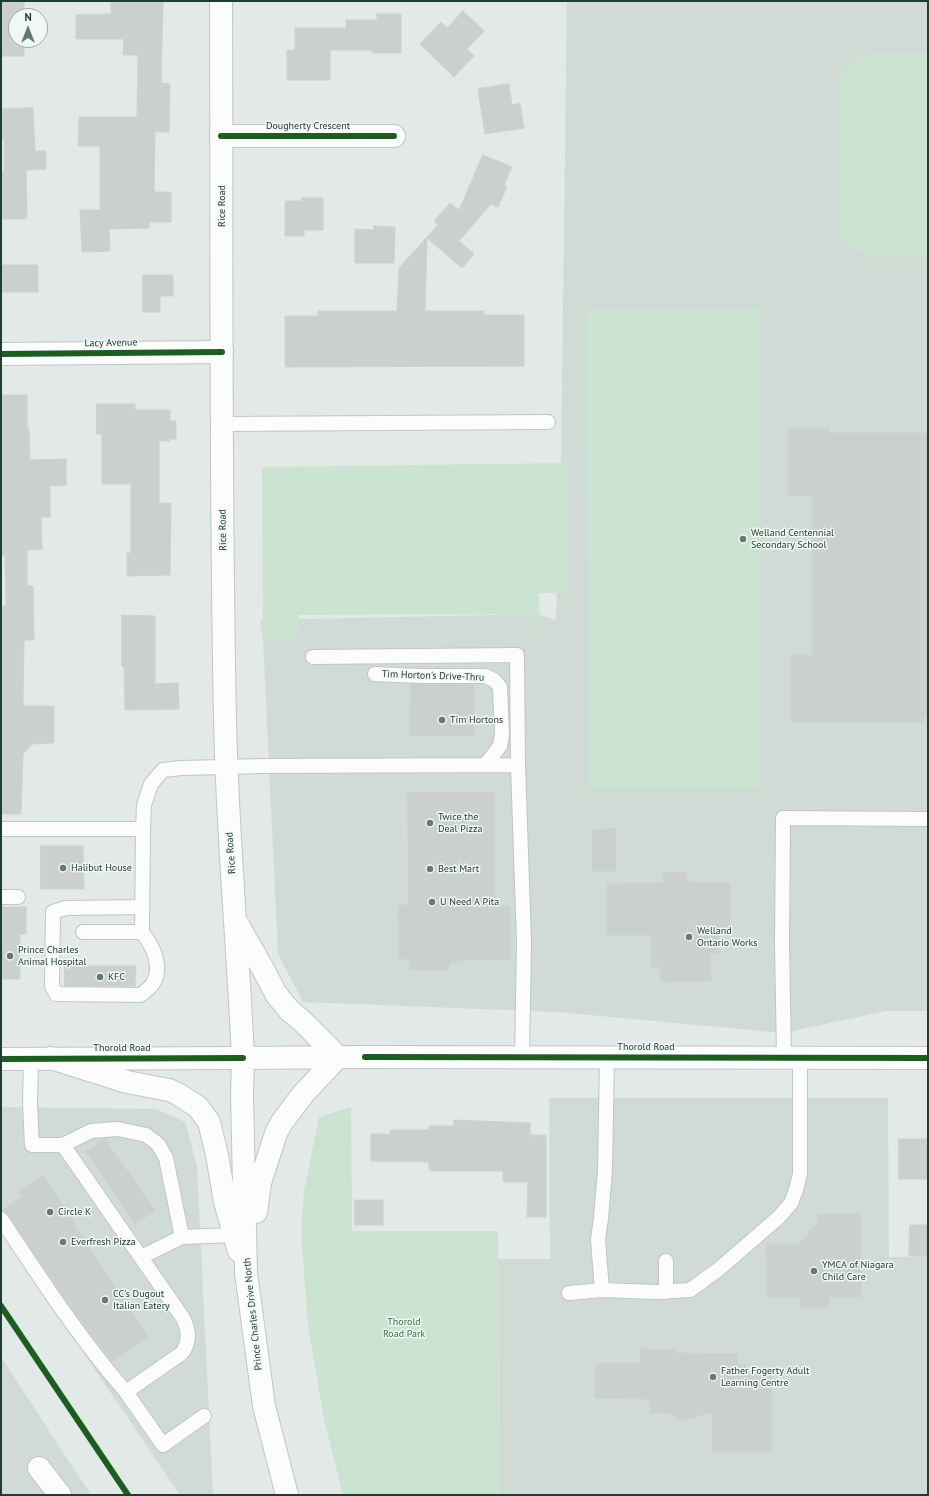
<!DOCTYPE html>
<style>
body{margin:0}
#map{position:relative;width:929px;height:1496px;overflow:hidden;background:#e3e9e6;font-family:"PT Sans",sans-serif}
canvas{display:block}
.frame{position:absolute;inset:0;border:2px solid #203d34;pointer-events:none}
.north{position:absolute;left:8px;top:8px;width:40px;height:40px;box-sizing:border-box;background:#f1f8f4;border:1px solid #9dada7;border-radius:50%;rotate:0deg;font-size:11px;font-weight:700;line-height:16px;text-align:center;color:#203d34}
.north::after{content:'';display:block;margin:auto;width:14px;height:18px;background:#647972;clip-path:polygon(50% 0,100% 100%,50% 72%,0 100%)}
</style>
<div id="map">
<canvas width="929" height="1496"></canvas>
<div class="frame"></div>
<div class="north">N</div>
</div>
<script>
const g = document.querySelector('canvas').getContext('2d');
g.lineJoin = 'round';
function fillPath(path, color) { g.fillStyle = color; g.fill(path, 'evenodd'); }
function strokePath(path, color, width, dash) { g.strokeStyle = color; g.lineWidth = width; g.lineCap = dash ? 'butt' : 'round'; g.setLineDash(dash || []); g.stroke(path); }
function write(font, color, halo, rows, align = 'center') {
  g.font = font + ' "PT Sans",sans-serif'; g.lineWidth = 3; g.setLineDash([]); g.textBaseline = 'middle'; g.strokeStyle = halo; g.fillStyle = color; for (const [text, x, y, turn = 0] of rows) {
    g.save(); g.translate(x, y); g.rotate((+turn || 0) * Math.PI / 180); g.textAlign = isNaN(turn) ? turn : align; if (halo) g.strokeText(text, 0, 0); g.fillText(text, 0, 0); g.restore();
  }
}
fillPath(new Path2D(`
 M 567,1 L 928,1 L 928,1011 L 886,1011 L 783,1033 L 557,1012 L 303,1002 L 278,954 L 263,640 L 260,620 L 538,614 L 556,620 L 561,458 Z
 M 549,1098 L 888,1098 L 889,1257 L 928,1257 L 928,1495 L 499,1495 L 498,1259 L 550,1259 Z
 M 1,1107 L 156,1109 L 185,1122 L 197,1166 L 213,1495 L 180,1495 L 1,1231 Z
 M 1,1357 L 91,1495 L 1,1495 Z`), '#d1dbd6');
fillPath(new Path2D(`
 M 928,53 L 928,257 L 866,257 L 840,235 L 840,74 L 866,54 Z
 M 759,309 L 762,787 L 588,788 L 586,310 Z
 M 567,463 L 569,593 L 539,593 L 540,638 L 538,638 L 537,614 L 299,615 L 298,639 L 263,640 L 262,467 Z
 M 351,1107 L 352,1231 L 498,1231 L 499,1495 L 343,1495 L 324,1419 L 308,1326 L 301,1232 L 304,1191 L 319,1117 Z`), '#cbe3d1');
const building = new Path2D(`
 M 1,1 L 24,1 L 24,16 L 16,16 L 16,40 L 24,40 L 24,56 L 1,56 Z
 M 111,1 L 163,1 L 161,83 L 170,84 L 169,132 L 155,132 L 154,192 L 171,192 L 171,222 L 149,222 L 149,228 L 109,229 L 110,251 L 82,252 L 80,210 L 100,210 L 100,146 L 78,146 L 79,117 L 137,117 L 138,55 L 123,55 L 124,39 L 76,39 L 76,15 L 111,14 Z
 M 463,11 L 484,31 L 467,49 L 474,56 L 454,77 L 420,44 L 441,22 L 447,28 Z
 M 377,14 L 401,14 L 401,53 L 372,53 L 372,50 L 330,50 L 330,80 L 287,80 L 287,50 L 295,50 L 295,28 L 346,28 L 346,20 L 377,20 Z
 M 509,84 L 512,105 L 520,103 L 524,128 L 485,134 L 478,89 Z
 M 33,108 L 35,151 L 46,151 L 46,169 L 26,170 L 27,219 L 1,219 L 1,173 L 4,173 L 4,138 L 1,138 L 1,109 Z
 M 483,155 L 512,167 L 504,185 L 507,187 L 498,207 L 491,204 L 459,241 L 474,254 L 462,268 L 427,238 L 425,311 L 484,311 L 484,315 L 524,315 L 524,366 L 285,367 L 285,316 L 318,316 L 318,311 L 397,311 L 399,268 L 438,225 L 434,221 L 450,203 L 459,210 Z
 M 302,198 L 323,198 L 323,230 L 304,230 L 304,236 L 285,236 L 285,201 L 302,201 Z
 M 374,226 L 395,227 L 394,263 L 355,263 L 355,229 L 374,230 Z
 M 1,265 L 38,265 L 38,292 L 1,292 Z
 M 143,275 L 173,275 L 173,296 L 160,296 L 160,312 L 143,312 Z
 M 1,395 L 27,395 L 27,429 L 29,429 L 30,460 L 66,459 L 66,485 L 50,486 L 50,517 L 41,517 L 42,549 L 27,550 L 27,586 L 33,586 L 34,640 L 24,640 L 23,706 L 54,706 L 54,743 L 32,744 L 23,754 L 21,814 L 1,814 L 1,606 L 6,606 L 5,555 L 1,555 Z
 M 97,404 L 135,404 L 135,410 L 170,410 L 170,421 L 176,421 L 176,439 L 170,439 L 170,441 L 159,441 L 159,503 L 171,503 L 170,575 L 127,576 L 127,553 L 131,553 L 131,484 L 102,484 L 102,434 L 97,434 Z
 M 789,428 L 829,428 L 829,433 L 928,433 L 928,718 L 923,718 L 923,722 L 791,722 L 791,655 L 812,655 L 812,496 L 789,496 Z
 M 122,615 L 155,616 L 155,684 L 178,683 L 179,709 L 125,710 L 124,666 L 122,666 Z
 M 411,684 L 474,684 L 474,736 L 410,736 Z
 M 408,792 L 495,792 L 495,906 L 510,906 L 511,960 L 457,960 L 457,963 L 449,963 L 449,970 L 410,970 L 410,959 L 399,959 L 398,905 L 408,905 Z
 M 616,829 L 616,871 L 592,871 L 592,830 Z
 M 41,846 L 83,846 L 84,889 L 41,889 Z
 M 664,872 L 687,872 L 687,882 L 730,883 L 730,935 L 719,935 L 719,954 L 710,953 L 711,981 L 661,982 L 660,967 L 652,967 L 651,935 L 607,935 L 607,884 L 663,883 Z
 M 1,907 L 26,907 L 26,934 L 20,934 L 20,979 L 1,979 Z
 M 65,966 L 136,966 L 135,986 L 65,986 Z
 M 454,1120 L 530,1123 L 530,1145 L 530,1135 L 546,1135 L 546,1217 L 527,1217 L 528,1182 L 503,1182 L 503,1171 L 429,1171 L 429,1162 L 371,1161 L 371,1134 L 390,1134 L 390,1130 L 429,1130 L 429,1126 L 454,1126 Z
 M 105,1139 L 155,1211 L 135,1224 L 86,1152 Z
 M 899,1139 L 928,1139 L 928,1179 L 899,1179 Z
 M 43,1175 L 76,1225 L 74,1225 L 149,1337 L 112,1361 L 68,1303 L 8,1214 L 1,1211 L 22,1196 L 19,1192 Z
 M 355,1200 L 383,1200 L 383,1225 L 355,1225 Z
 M 818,1214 L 860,1214 L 861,1297 L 829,1297 L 829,1307 L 800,1307 L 800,1297 L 767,1297 L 766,1245 L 797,1245 L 818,1223 Z
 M 910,1225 L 928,1225 L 928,1256 L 909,1256 Z
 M 640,1349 L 676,1350 L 676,1353 L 738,1354 L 737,1365 L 747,1365 L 747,1375 L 772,1376 L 772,1451 L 712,1451 L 712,1412 L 684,1420 L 679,1420 L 669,1413 L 650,1413 L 650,1399 L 595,1398 L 596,1363 L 640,1363 Z`);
fillPath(building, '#cbd0ce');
strokePath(building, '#ccd2cf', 1);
const service = new Path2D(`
 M 222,424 L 548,422
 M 313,657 L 517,655 L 518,765
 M 375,674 L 420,676 L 485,676 L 494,680 L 500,687 L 502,735 L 500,746 L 486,764
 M 1,829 L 143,829
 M 1,897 L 18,897
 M 142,907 L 66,908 L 53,912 L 52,986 L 56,994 L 140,995 C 167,979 158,953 142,932
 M 83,932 L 142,932 L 143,829 L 144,805 L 151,784 L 163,770 L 182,768 L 263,766 L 518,765 L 524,942 L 522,1056
 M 784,1058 L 782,944 L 783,818 L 928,819
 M 31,1059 L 30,1104 L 32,1145 L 63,1145 L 91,1131 L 118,1129 L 146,1135 L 158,1144 L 166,1158 L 182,1237 L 234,1235
 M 63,1145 L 183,1318 C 189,1330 190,1342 182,1353 L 126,1392 L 163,1445 L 204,1416
 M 1,1219 C 41,1279 79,1338 126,1392
 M 141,1257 L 182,1237
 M 666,1261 L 666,1292
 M 602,1290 L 598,1240 L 601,1218 L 605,1170 L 607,1057
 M 569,1293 L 602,1290 L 657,1292 L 690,1290 L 719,1269 L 779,1217 L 791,1203 L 796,1190 L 800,1174 L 800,1058`);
const minor = new Path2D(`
 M 221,136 L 394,136
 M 1,354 L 222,352
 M 39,1468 L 60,1495`);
const tertiary = new Path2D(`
 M 365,1057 L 928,1058
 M 1,1059 L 243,1058`);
const secondary = new Path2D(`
 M 221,1 C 222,240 220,479 225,718 C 227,831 238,944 243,1058 L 242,1095 L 246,1273 L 264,1406 L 287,1495
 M 238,925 L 263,969 L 276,994 L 289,1010 L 301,1020 L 338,1057 L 304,1093 L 282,1122 L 276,1133 L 260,1183 L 256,1212
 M 51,1058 L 127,1082 L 169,1090 L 178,1094 L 198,1107 L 209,1122 L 217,1155 L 225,1202 L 239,1251
 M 243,1058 L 365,1057`);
strokePath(service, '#c0c6c3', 16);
strokePath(minor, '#c0c6c3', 24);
strokePath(tertiary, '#c0c6c3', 24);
strokePath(secondary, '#bec7c3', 24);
strokePath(service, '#fbfcfb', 14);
strokePath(minor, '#fbfcfb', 22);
strokePath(tertiary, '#fbfcfb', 22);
strokePath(secondary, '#fbfcfb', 22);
strokePath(new Path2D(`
 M 221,136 L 394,136
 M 1,354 L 222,352
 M 365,1057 L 928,1058
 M 1,1059 L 243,1058
 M 1,1306 L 128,1495`), '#1b5e20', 6);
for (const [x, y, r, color] of [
 [743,539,4,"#647972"],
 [442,720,4,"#647972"],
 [430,823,4,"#647972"],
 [63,868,4,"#647972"],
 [430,869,4,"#647972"],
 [432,902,4,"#647972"],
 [689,937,4,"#647972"],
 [10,956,4,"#647972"],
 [100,977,4,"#647972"],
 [50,1212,4,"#647972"],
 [63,1242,4,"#647972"],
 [814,1271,4,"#647972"],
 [105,1300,4,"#647972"],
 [713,1377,4,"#647972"]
]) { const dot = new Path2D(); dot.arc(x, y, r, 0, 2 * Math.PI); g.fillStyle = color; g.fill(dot); strokePath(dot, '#f1f8f4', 1.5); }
write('10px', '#203d34', '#f1f8f4', [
 ["Dougherty Crescent",308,126],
 ["Rice Road",222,206,-90],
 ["Lacy Avenue",111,343,-1],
 ["Rice Road",223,530,-91],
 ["Tim Horton's Drive-Thru",433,676,2],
 ["Rice Road",231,853,-94],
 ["Thorold Road",646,1047],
 ["Thorold Road",122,1048],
 ["Prince Charles Drive North",253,1314,-96]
]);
write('10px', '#203d34', '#f1f8f4', [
 ["Welland Centennial",751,533],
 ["Secondary School",751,545],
 ["Tim Hortons",450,720],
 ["Twice the",438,817],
 ["Deal Pizza",438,829],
 ["Halibut House",71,868],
 ["Best Mart",438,869],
 ["U Need A Pita",440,902],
 ["Welland",697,931],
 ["Ontario Works",697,943],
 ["Prince Charles",18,950],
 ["Animal Hospital",18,962],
 ["KFC",108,977],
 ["Circle K",58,1212],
 ["Everfresh Pizza",71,1242],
 ["YMCA of Niagara",822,1265],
 ["Child Care",822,1277],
 ["CC's Dugout",113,1294],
 ["Italian Eatery",113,1306],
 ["Father Fogerty Adult",721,1371],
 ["Learning Centre",721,1383]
], 'left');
write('10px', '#287642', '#f1f8f4', [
 ["Thorold",404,1322],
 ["Road Park",404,1334]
]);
</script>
